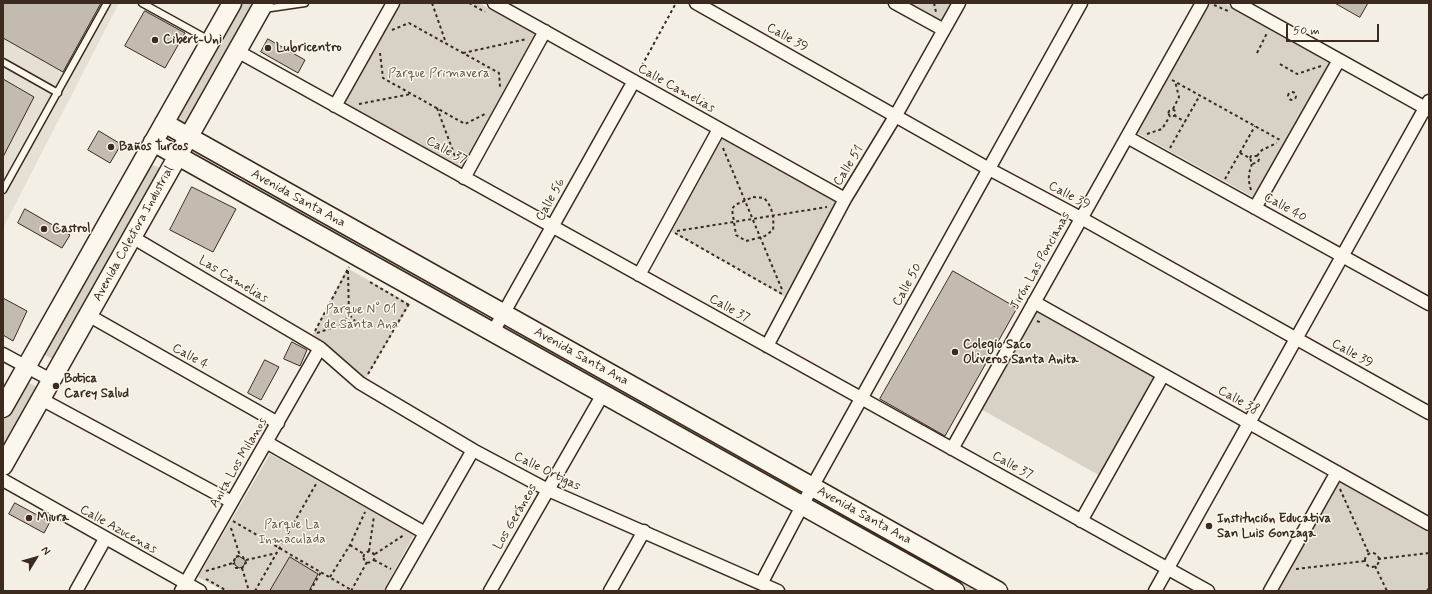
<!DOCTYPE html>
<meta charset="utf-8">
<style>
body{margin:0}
#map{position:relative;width:1432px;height:594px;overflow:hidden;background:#f3efe4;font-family:Mynerve,sans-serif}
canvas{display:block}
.frame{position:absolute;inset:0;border:4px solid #3b2a1e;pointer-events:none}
.north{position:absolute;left:16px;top:538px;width:40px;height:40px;-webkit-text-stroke:3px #fbf7ec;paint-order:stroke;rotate:53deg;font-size:11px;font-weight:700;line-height:16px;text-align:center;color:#3b2a1e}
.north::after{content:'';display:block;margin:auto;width:14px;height:18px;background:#3b2a1e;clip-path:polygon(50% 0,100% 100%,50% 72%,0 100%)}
.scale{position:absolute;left:1286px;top:24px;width:93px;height:18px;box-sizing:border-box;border:2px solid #3b2a1e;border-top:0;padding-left:5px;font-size:12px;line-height:14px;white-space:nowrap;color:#3b2a1e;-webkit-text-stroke:3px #fbf7ec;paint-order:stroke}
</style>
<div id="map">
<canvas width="1432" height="594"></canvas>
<div class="frame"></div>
<div class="north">N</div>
<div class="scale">50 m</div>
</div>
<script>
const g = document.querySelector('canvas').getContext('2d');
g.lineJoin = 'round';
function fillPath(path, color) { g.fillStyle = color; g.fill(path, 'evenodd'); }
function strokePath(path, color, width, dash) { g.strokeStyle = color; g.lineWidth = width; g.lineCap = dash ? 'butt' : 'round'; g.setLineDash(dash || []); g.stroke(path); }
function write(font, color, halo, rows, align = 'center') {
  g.font = font + ' Mynerve,sans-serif'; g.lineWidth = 3; g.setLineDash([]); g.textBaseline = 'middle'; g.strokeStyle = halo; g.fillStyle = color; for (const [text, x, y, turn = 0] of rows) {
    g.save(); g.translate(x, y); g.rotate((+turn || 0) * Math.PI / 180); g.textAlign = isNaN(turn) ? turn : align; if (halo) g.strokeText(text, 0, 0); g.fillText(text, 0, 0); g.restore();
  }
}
fillPath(new Path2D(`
 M 3,3 L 119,3 L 3,228 Z`), '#e5dfd4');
fillPath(new Path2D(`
 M 239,3 L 256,3 L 187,126 L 176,120 Z
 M 401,3 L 479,3 L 537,35 L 461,171 L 343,105 Z
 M 905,3 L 953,3 L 942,23 Z
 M 1211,3 L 1224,3 L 1331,62 L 1253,197 L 1137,133 Z
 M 722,136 L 839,202 L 785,297 L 670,231 Z
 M 209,161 L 478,310 L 478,313 L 476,317 L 205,168 Z
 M 151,164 L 162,169 L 57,361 L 41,353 Z
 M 347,268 L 410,304 L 366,378 L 313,334 Z
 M 1035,306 L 1160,379 L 1104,478 L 979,408 Z
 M 513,330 L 794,487 L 792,494 L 508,331 Z
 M 25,381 L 41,389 L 3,455 L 3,420 Z
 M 270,454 L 414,535 L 383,591 L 224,591 L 198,577 Z
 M 1339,481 L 1429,533 L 1429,591 L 1278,591 Z
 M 827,505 L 981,591 L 964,591 L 822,509 L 824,506 Z`), '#d8d1c6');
const building = new Path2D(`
 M 3,3 L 101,3 L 63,72 L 3,38 Z
 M 1335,3 L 1368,3 L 1360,17 Z
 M 145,11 L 185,33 L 165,68 L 125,46 Z
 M 268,39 L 305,60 L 298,73 L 261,52 Z
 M 3,79 L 34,97 L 3,157 Z
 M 99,131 L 119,143 L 119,148 L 110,163 L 88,150 Z
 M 192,187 L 236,209 L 213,252 L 170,230 Z
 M 25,209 L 70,235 L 62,248 L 18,223 Z
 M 953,271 L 1017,308 L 945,436 L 880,399 Z
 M 3,298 L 27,311 L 13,341 L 3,335 Z
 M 292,342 L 307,350 L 300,366 L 284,359 Z
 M 265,360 L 279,367 L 261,400 L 248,393 Z
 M 15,503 L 50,522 L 44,533 L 9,514 Z
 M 239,556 L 246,561 L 243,567 L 239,568 L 235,565 L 234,560 Z
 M 290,557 L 318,574 L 309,591 L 270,591 Z`);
fillPath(building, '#c3bbb0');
strokePath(building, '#3b2a1e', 1);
const lane = new Path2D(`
 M 142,3 L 209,40
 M 264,9 L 305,3
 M 3,62 L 58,93
 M 3,190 L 107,3`);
const street = new Path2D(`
 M 494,3 L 845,199
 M 696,3 L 989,169 L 1081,218 L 1429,413
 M 895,3 L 944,30
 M 1237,3 L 1429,110
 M 237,51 L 1208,591
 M 335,106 L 393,3
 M 1127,137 L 1429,304
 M 464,178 L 545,31
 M 1255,208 L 1339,60
 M 132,237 L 320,348 L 360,383 L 473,450 L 548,490 L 778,591
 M 639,275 L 719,129
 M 1034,302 L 1429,524
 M 88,315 L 278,423
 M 493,332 L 634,81
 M 767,346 L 845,199 L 896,115 L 959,3
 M 3,354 L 51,380
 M 41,399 L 232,502
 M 266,442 L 425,533
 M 952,449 L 1202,3
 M 3,480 L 200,591
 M 1081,521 L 1163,375
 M 762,582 L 812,487 L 1081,3
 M 76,591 L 105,539
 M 181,591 L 320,348
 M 392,591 L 473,450
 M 490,591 L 603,394
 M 610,591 L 644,531
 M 1155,591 L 1429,101
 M 1270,591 L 1337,472`);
const secondary = new Path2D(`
 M 164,123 L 998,591
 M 153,142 L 955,591
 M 3,408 L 232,3
 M 3,466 L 264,3`);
strokePath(lane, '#3b2a1e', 9);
strokePath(street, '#3b2a1e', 15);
strokePath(secondary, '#3b2a1e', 21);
strokePath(new Path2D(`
 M 432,3 L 446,43
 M 469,3 L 485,12
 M 934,3 L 936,12
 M 1214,5 L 1228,11
 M 392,30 L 409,23 L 499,73 L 500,87
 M 380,53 L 383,78 L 465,124 L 485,114
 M 463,53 L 527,39
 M 1257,53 L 1267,33
 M 1280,64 L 1297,74 L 1321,66
 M 639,71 L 676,3
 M 1172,80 L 1280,140
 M1288 96a4 4 0 1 1 8 0a4 4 0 1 1-8 0Z
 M 359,104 L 411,94
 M 437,108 L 456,159
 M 1173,109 L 1179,97 L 1175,81
 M1168.5 113a3.5 3.5 0 1 1 7 0a3.5 3.5 0 1 1-7 0Z
 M 1174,115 L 1185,122
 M 1147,134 L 1162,129 L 1170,116
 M 723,148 L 783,292
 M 1170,148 L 1200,95
 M 1240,153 L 1250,158 L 1252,164 L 1258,162 L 1259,159 L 1257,156 L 1251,156 L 1250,158
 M 1257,156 L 1262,150 L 1277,143
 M 1225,179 L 1255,126
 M 1251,190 C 1248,180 1248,174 1252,164
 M 753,197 L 764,198 C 773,207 774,218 773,230 L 765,236 L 746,241 L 736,235 L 732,209 L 735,205 Z
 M 677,231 L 827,207
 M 675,233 L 782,294
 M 348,271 L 349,316
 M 370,282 L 409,305
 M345.5 321a4.5 4.5 0 1 1 9 0a4.5 4.5 0 1 1-9 0Z
 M 1037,321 L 1042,323
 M 354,323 L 360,326
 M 315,331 L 349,267
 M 317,333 L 346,323
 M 368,374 L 410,302
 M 1340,489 L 1369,554
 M 233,521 L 353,591
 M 231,528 L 240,556
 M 350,545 L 364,554
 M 369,551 L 374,516
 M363.5 557a5.5 5.5 0 1 1 11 0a5.5 5.5 0 1 1-11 0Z
 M1365 560a7 7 0 1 1 14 0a7 7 0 1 1-14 0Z
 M 375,554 L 404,535
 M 1378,559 L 1429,553
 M 246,560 L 277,553
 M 374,560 L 391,569
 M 1375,566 L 1387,591
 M 242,568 L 249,591
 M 1296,569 L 1365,561
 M 206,571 L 233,563 L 236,556 L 243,557 L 246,563 L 242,568 L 236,568 L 233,563
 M 330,577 L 350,545 L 365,512
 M 206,579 L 227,591
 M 255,591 L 316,484
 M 310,591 L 321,572
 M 351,591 L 367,562
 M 1427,591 L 1429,588`), '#3b2a1e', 2, [3, 3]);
strokePath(lane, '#fbf7ec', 6);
strokePath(street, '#fbf7ec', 12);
strokePath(secondary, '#fbf7ec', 18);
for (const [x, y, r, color] of [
 [155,40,4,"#3b2a1e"],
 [268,48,4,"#3b2a1e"],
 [111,147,4,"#3b2a1e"],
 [44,229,4,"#3b2a1e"],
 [955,352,4,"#3b2a1e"],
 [56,386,4,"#3b2a1e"],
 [29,518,4,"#3b2a1e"],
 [1209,526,4,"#3b2a1e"]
]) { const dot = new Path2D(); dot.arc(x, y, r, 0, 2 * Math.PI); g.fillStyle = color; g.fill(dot); strokePath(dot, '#fbf7ec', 1.5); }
write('13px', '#3b2a1e', '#fbf7ec', [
 ["Calle 39",787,38,29],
 ["Calle Camelias",676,89,29],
 ["Calle 37",446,151,29],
 ["Calle 51",849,166,-58],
 ["Calle 39",1069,196,28],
 ["Avenida Santa Ana",298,199,29],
 ["Calle 56",551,200,-61],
 ["Calle 40",1285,208,29],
 ["Avenida Colectora Industrial",134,234,-61],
 ["Jirón Las Poncianas",1041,261,-61],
 ["Las Camelias",233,280,31],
 ["Calle 50",908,285,-61],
 ["Calle 37",729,309,29],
 ["Calle 39",1352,354,29],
 ["Calle 4",190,357,29],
 ["Avenida Santa Ana",581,357,29],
 ["Calle 38",1238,401,29],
 ["Anita Los Milanos",239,463,-60],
 ["Calle 37",1012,466,29],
 ["Calle Ortigas",547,472,26],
 ["Avenida Santa Ana",864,516,29],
 ["Los Geráneos",516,517,-60],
 ["Calle Azucenas",118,530,29]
]);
write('bold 13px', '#3b2a1e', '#fbf7ec', [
 ["Cibert-Uni",163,40],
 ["Lubricentro",276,48],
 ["Baños Turcos",119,147],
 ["Castrol",52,229],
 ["Colegio Saco",963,345],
 ["Oliveros Santa Anita",963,360],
 ["Botica",64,379],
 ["Carey Salud",64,394],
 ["Miura",37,518],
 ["Institución Educativa",1217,519],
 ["San Luis Gonzaga",1217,534]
], 'left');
write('13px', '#625448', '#fbf7ec', [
 ["Parque Primavera",439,74],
 ["Parque N° 01",361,310],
 ["de Santa Ana",361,325],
 ["Parque La",292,525],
 ["Inmaculada",292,540]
]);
</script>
